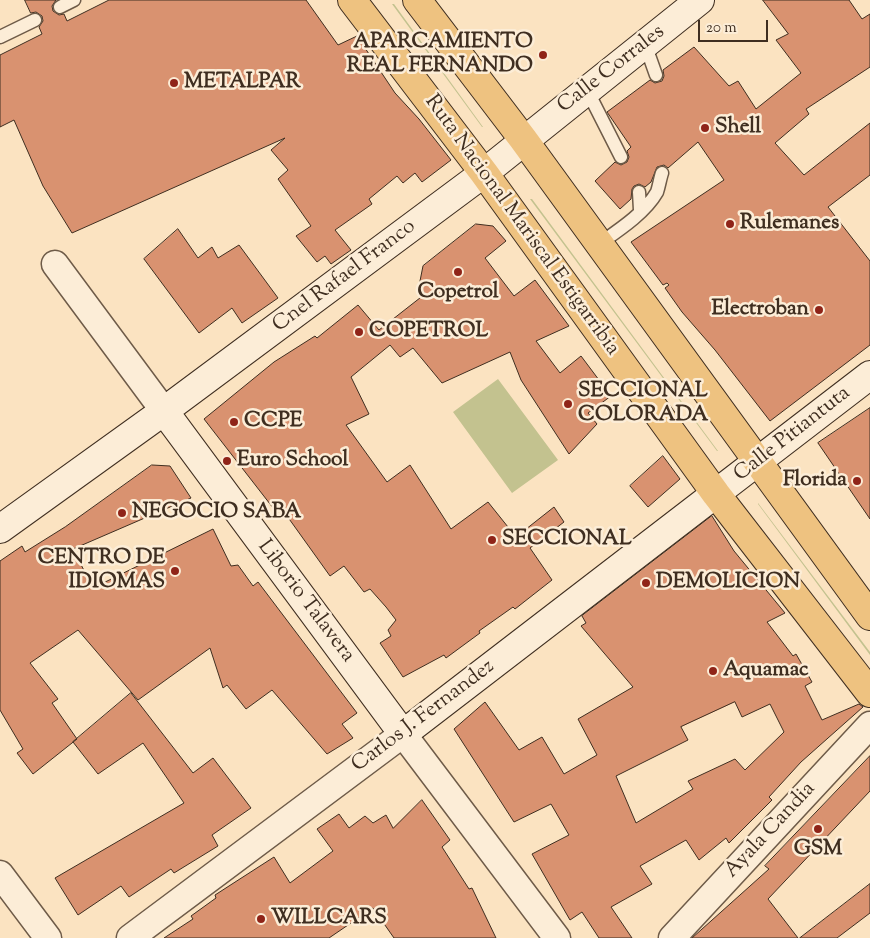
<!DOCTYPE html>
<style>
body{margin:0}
#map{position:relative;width:870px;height:938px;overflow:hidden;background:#fbe3c1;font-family:"Sorts Mill Goudy",serif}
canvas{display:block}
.scale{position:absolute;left:698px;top:20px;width:70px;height:22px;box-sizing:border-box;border:2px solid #3f2e20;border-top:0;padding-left:6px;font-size:15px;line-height:18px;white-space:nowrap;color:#3f2e20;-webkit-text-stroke:4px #fcedd7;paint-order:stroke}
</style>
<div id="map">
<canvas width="870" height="938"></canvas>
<div class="scale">20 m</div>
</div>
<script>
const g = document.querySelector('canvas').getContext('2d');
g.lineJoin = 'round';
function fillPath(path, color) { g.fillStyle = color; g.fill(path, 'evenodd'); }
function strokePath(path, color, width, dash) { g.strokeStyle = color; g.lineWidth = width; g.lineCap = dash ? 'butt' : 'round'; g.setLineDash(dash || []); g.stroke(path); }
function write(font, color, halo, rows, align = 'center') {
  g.font = font + ' "Sorts Mill Goudy",serif'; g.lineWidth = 5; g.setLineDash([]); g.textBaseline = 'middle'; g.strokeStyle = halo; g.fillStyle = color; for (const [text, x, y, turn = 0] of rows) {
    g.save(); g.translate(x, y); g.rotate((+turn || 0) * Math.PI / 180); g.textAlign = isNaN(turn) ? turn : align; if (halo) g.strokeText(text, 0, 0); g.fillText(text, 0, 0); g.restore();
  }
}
fillPath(new Path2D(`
 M 392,4 L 394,4 L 483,127 L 482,127 Z
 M 530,199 L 532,199 L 718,451 L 717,451 Z
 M 498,379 L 558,460 L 512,493 L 453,412 Z
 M 758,503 L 870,652 L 870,655 L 758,504 Z`), '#c3c28f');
const building = new Path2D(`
 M 25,0 L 56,0 L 52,6 L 53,11 L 59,15 L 64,14 L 67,21 L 109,0 L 306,0 L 338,45 L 357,36 L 395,93 L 419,119 L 451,160 L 422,182 L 415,173 L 403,183 L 397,176 L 369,199 L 372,204 L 335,230 L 351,250 L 331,264 L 325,256 L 317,262 L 296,236 L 311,226 L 278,179 L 288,170 L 271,150 L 285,138 L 72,233 L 43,186 L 14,120 L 0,127 L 0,55 L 42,34 L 39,27 L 43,21 L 42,16 L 36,12 L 31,13 Z
 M 763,0 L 849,0 L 862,19 L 870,14 L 870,67 L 806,109 L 809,114 L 775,143 L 804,175 L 870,123 L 870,175 L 828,207 L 870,261 L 870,345 L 770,421 L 715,350 L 682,312 L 665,288 L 669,285 L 667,283 L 663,285 L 631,242 L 724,180 L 698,142 L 668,168 L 664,165 L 657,167 L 651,182 L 645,187 L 639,184 L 634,186 L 632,189 L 631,199 L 620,209 L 595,181 L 615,162 L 621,165 L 627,162 L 629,157 L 627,151 L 631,147 L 607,112 L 650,80 L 655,83 L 662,81 L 664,76 L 663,70 L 694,47 L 729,86 L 738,81 L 756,109 L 801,73 L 776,40 L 788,34 Z
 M 476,224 L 493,226 L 506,241 L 485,258 L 514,296 L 535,280 L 569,326 L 536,341 L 560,373 L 581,356 L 611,396 L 588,413 L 597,424 L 569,454 L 521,380 L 510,352 L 442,383 L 413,348 L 400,357 L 390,345 L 351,377 L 369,414 L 346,425 L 387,482 L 410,465 L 451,529 L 488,502 L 516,537 L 554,507 L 564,522 L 530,548 L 552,580 L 515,609 L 513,607 L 479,631 L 480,633 L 446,658 L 444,655 L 403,677 L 380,643 L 391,636 L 388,630 L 396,620 L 386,607 L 370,589 L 364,592 L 344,566 L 330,576 L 282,509 L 277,513 L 204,419 L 274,362 L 315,336 L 317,338 L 358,305 L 379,330 L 425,294 L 419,286 L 423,266 Z
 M 178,229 L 198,258 L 212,247 L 218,258 L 239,245 L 278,298 L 242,323 L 232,308 L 199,333 L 144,259 Z
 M 870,408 L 870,519 L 818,443 Z
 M 663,456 L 680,479 L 648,507 L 630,486 Z
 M 152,465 L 170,466 L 191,498 L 73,549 L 93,588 L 213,529 L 231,566 L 238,565 L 253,586 L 258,582 L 357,713 L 342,724 L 353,738 L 327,754 L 272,690 L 246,709 L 227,685 L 223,688 L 210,648 L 138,700 L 78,630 L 30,663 L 58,699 L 52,703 L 77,739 L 33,774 L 17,753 L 23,749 L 0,710 L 0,561 L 22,546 L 25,552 L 65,527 Z
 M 712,516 L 734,551 L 785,613 L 767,622 L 793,656 L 796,654 L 812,682 L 805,686 L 822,720 L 859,704 L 863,707 L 801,762 L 769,797 L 772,800 L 729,843 L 726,838 L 699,860 L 686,840 L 640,866 L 652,884 L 611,907 L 632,938 L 599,938 L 582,912 L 570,920 L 532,854 L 569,835 L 551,804 L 514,822 L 454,729 L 485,702 L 519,750 L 542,737 L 564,774 L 597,755 L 578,719 L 633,687 L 581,626 L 586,623 L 582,616 ZM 735,702 L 742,717 L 770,704 L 784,732 L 745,770 L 735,759 L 688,781 L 693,789 L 636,823 L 616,776 L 688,740 L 681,727 Z
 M 131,693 L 193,773 L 213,758 L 251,808 L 212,835 L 218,846 L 174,873 L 171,869 L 129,897 L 121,886 L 78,915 L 55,878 L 184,803 L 143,743 L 98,774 L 73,742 Z
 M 870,756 L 870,791 L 768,899 L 798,938 L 692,938 L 769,869 L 765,866 Z
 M 422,800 L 450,840 L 442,847 L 469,889 L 472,888 L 496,938 L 394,938 L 373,908 L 329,938 L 164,938 L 193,919 L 191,916 L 216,898 L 215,895 L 274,857 L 290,883 L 333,851 L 317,829 L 339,814 L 349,828 L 365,816 L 373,823 L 386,815 L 393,828 Z
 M 870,884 L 870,913 L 837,938 L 800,938 Z`);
fillPath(building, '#d99270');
strokePath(building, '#3f2e20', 1);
const lane = new Path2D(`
 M 60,7 L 74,0
 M 0,37 L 35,20
 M 645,44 L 656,75
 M 587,90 L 621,157
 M 639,192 L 640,210
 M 599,244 C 619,230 645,213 657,192 C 659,186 660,179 662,173`);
const street = new Path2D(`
 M 55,264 L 164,411
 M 0,874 L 48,938
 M 130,938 L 403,734 L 557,938
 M 672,938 L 870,725`);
const secondary = new Path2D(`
 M 164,411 L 403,734 L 870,375
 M 0,529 L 164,411 L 484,173 L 700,0`);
const highway = new Path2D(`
 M 352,0 L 484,173 L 716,494 L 870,693
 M 417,0 L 523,139 L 870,616`);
strokePath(lane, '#6e5b48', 15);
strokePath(street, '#6e5b48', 29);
strokePath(secondary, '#3f2e20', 30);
strokePath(highway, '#3f2e20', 30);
strokePath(lane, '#fcedd7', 12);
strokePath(street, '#fcedd7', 26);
strokePath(secondary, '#fcedd7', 28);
strokePath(highway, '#eec280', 28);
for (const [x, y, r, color] of [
 [543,55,5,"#8f2418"],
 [174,83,5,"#8f2418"],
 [705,128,5,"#8f2418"],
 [730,224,5,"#8f2418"],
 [458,272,5,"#8f2418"],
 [819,310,5,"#8f2418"],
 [359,332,5,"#8f2418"],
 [568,404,5,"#8f2418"],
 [234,422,5,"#8f2418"],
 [227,461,5,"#8f2418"],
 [857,481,5,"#8f2418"],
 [122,513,5,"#8f2418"],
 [492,540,5,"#8f2418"],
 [175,571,5,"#8f2418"],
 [646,583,5,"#8f2418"],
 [713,671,5,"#8f2418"],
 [818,829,5,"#8f2418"],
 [261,919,5,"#8f2418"]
]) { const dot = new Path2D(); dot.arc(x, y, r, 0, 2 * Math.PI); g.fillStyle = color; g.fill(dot); strokePath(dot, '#fcedd7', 2); }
write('bold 21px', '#3f2e20', '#fcedd7', [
 ["APARCAMIENTO",533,43,"right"],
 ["REAL FERNANDO",533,67,"right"],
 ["METALPAR",184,83],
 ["Shell",715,128],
 ["Rulemanes",740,224],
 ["Copetrol",458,293,"center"],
 ["Electroban",809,310,"right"],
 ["COPETROL",369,332],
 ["SECCIONAL",578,392],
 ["COLORADA",578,416],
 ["CCPE",244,422],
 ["Euro School",237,461],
 ["Florida",847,481,"right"],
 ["NEGOCIO SABA",132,513],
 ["SECCIONAL",502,540],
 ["CENTRO DE",165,559,"right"],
 ["IDIOMAS",165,583,"right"],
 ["DEMOLICION",656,583],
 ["Aquamac",723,671],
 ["GSM",818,850,"center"],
 ["WILLCARS",271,919]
], 'left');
write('21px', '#3f2e20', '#fcedd7', [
 ["Calle Corrales",612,70,-38],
 ["Ruta Nacional Mariscal Estigarribia",521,226,54],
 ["Cnel Rafael Franco",345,277,-37],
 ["Calle Pitiantuta",793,435,-38],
 ["Liborio Talavera",305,602,53],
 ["Carlos J. Fernandez",424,717,-37],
 ["Ayala Candia",771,831,-47]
]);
</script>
